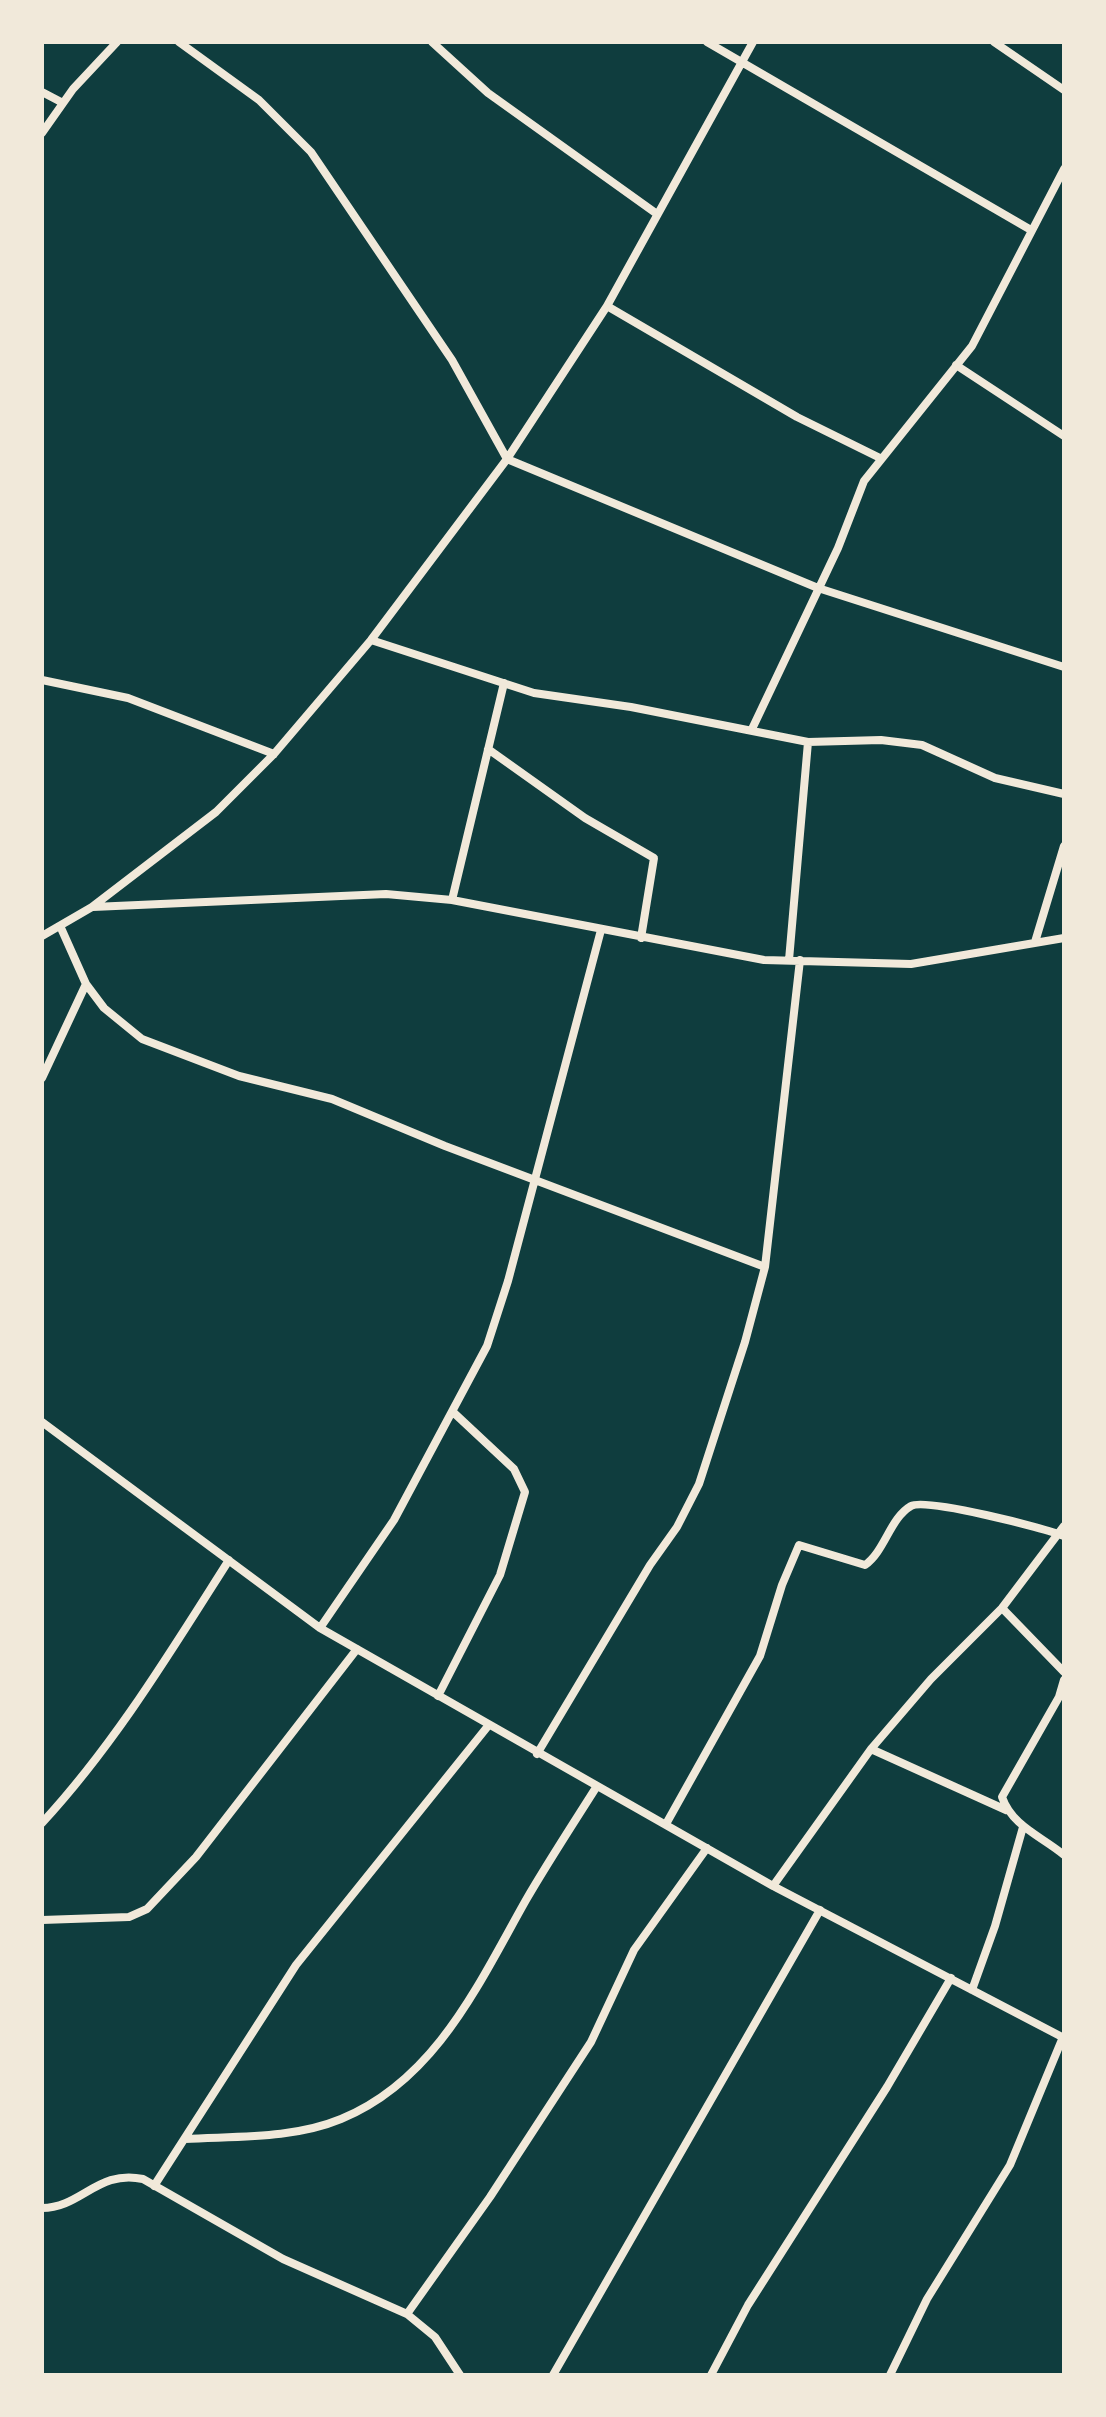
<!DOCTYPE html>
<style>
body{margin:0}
#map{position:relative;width:1106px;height:2417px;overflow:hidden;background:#0f3d3e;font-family:Karla,sans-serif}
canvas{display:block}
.frame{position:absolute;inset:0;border:44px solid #f1e9da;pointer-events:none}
</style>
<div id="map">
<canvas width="1106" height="2417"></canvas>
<div class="frame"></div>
</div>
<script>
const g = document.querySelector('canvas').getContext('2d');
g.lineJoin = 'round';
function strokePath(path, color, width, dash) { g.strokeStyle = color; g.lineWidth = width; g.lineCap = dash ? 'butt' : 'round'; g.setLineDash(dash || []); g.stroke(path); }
strokePath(new Path2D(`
 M 179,42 L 259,100 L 311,152 L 452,360 L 507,459 L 818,588 L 1064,667
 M 432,42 L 488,93 L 657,214
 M 707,42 L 1031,230
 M 994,42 L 1064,90
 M 42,92 L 63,103
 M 42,133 L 73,89 L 117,42
 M 607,306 L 797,417 L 880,458
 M 956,365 L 1064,436
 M 371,640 L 534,693 L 631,707 L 808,742 L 881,740 L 922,745 L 995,778 L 1064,794
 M 42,680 L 128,698 L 274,754
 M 752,729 L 838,548 L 864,481 L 972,346 L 1064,169
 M 488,749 L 585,818 L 654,858 L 641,938
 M 452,900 L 504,683
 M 93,907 L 386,894 L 452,900 L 764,960 L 911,964 L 1064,938
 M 61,928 L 86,984 L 104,1008 L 142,1039 L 239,1076 L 332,1099 L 445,1146 L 765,1267
 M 42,936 L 92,907 L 216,812 L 274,754 L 371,640 L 507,459 L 607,306 L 753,42
 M 1035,942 L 1064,846
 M 789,960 L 808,742
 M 42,1078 L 86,984
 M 42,1422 L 320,1628 L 773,1886 L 1064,2038
 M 1002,1608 L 1064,1672
 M 320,1628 L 394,1520 L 487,1346 L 508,1281 L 601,930
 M 1064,1680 L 1059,1697 L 1002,1797 C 1012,1826 1041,1836 1064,1855
 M 438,1696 L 500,1575 L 525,1492 L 514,1469 L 453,1412
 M 871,1749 L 1006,1810
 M 537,1754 L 650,1565 L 677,1527 L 699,1484 L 745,1342 L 765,1267 L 800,960
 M 42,1823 C 115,1744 171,1651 229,1560
 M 666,1824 L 760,1656 L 782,1585 L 799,1545 L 865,1565 C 885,1551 890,1518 911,1506 C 926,1498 1045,1528 1064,1536
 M 773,1886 L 871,1749 L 931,1679 L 1002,1608 L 1064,1526
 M 42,1920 L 129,1917 L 147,1909 L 196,1857 L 357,1649
 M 972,1990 L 995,1926 L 1023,1827
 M 185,2139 C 236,2136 293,2139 341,2119 C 436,2080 479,1983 526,1900 C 548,1862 573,1824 597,1786
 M 154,2186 L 296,1965 L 488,1726
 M 42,2208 C 81,2208 98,2169 143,2179 L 283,2259 L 407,2314 L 435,2337 L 460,2375
 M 407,2314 L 490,2197 L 591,2042 L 634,1950 L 707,1848
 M 553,2375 L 820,1910
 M 711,2375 L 748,2305 L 887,2087 L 951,1978
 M 890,2375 L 927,2299 L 1010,2165 L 1063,2037`), '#f1e9da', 8);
</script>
